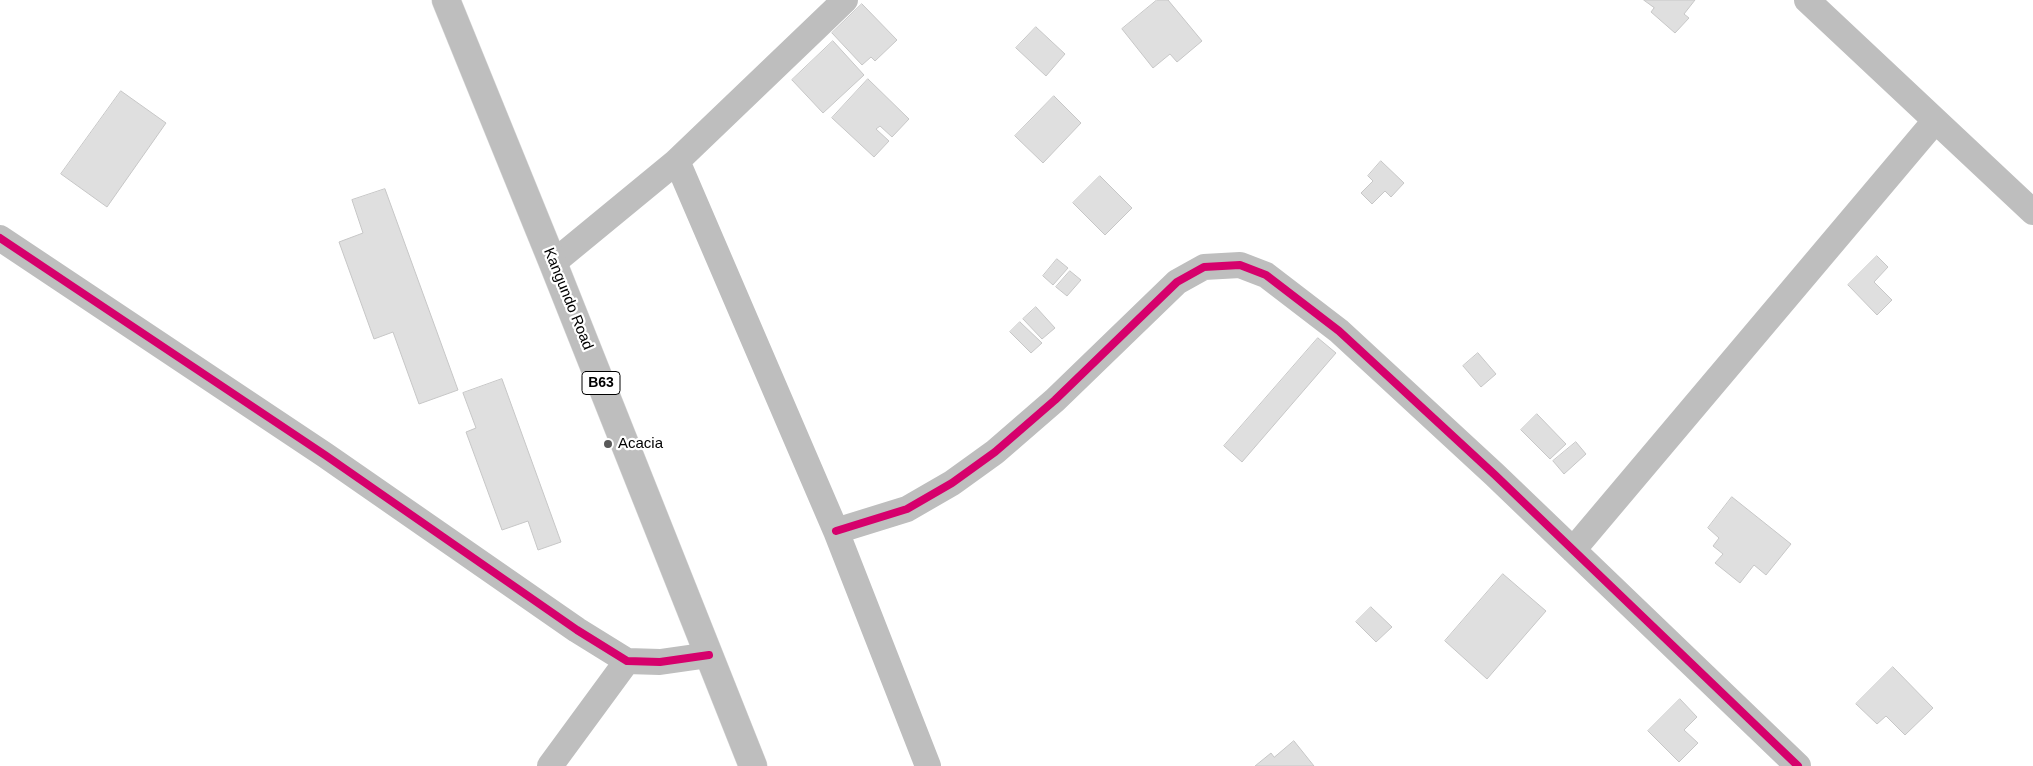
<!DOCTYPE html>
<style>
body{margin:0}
canvas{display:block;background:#fff}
</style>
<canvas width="2033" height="766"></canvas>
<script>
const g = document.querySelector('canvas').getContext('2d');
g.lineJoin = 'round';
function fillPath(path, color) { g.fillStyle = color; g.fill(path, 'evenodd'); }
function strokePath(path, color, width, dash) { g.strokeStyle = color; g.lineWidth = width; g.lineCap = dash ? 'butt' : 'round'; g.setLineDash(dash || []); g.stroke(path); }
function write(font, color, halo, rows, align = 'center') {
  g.font = font + ' Helvetica,sans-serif'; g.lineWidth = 4.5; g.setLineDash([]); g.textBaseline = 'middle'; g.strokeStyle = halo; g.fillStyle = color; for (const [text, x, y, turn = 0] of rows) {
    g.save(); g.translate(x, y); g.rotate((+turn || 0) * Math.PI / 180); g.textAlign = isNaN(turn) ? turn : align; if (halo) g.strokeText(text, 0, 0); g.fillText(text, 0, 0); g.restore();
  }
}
const building = new Path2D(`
 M 1157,0 L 1168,0 L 1202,41 L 1177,62 L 1170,54 L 1153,68 L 1122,29 Z
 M 1644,0 L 1695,0 L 1684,14 L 1689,18 L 1675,33 L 1651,12 L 1654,8 Z
 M 862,4 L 897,40 L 875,61 L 871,57 L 862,65 L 832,33 Z
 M 1036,27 L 1065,54 L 1046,76 L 1016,48 Z
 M 833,41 L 864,75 L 823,113 L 792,80 Z
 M 868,79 L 909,119 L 892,137 L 880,126 L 876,129 L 889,141 L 874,157 L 832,118 Z
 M 121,91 L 166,123 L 107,207 L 61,174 Z
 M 1054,96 L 1081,123 L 1043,163 L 1015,136 Z
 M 1381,161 L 1404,183 L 1391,197 L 1385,191 L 1372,204 L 1361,193 L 1373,181 L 1368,176 Z
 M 1100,176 L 1132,208 L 1105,235 L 1073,203 Z
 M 385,189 L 458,390 L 419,404 L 393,332 L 374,339 L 339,242 L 363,233 L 352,200 Z
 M 1877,256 L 1888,267 L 1874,282 L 1892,300 L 1877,315 L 1848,285 Z
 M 1057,259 L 1068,268 L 1053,285 L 1043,276 Z
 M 1070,271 L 1081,280 L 1067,296 L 1056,287 Z
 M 1036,307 L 1055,328 L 1042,339 L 1023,319 Z
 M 1020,322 L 1042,343 L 1031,353 L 1010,332 Z
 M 1318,338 L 1336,353 L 1242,462 L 1224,446 Z
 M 1478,353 L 1496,374 L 1481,387 L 1463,366 Z
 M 502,379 L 561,542 L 538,550 L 528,521 L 502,530 L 466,432 L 476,428 L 463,393 Z
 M 1537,414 L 1566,444 L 1550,459 L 1521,430 Z
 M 1576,442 L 1586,454 L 1564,474 L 1553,461 Z
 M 1732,497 L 1791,544 L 1766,575 L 1754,565 L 1740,583 L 1715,563 L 1723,554 L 1713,546 L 1719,538 L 1708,528 Z
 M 1503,574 L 1546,611 L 1487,679 L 1445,641 Z
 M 1371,607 L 1392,627 L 1376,642 L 1356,622 Z
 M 1893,667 L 1933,708 L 1905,735 L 1886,716 L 1877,724 L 1856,704 Z
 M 1680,699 L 1697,717 L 1684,730 L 1698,743 L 1679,762 L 1648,731 Z
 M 1294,741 L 1314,766 L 1255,766 L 1271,753 L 1274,757 Z`);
fillPath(building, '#dfdfdf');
strokePath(building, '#c7c7c7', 1);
const highway = new Path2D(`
 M 446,0 L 553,263 L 753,766`);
strokePath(highway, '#dbdbdb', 29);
strokePath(new Path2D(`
 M 1807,0 L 2033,212
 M 677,161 L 836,531 L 928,766
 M 0,238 L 325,455 L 577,630 L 627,661 L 660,662 L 709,655
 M 553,263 L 677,161 L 845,0
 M 836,531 L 907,509 L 952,483 L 995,452 L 1055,400 L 1177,282 L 1204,267 L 1240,265 L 1266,275 L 1339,331 L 1495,475 L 1798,766
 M 1573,550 L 1935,121
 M 550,766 L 627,661`), '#bebebe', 26);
strokePath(highway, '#bebebe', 28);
strokePath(new Path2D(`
 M 0,238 L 325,455 L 577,630 L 627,661 L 660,662 L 709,655
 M 836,531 L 907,509 L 952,483 L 995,452 L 1055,400 L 1177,282 L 1204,267 L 1240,265 L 1266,275 L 1339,331 L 1495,475 L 1798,766`), '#d6006c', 8);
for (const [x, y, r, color] of [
 [608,444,5,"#595959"]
]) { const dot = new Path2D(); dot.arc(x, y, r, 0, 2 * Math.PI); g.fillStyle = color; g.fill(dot); strokePath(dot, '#fff', 2); }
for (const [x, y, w] of [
 [601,383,38]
]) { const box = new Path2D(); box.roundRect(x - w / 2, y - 11.5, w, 23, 4); g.fillStyle = '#fff'; g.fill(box); strokePath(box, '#000', 1); }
write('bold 14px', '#000', null, [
 ["B63",601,383]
]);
write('15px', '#000', '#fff', [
 ["Kangundo Road",568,299,68]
]);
write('15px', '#000', '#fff', [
 ["Acacia",618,444]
], 'left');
</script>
